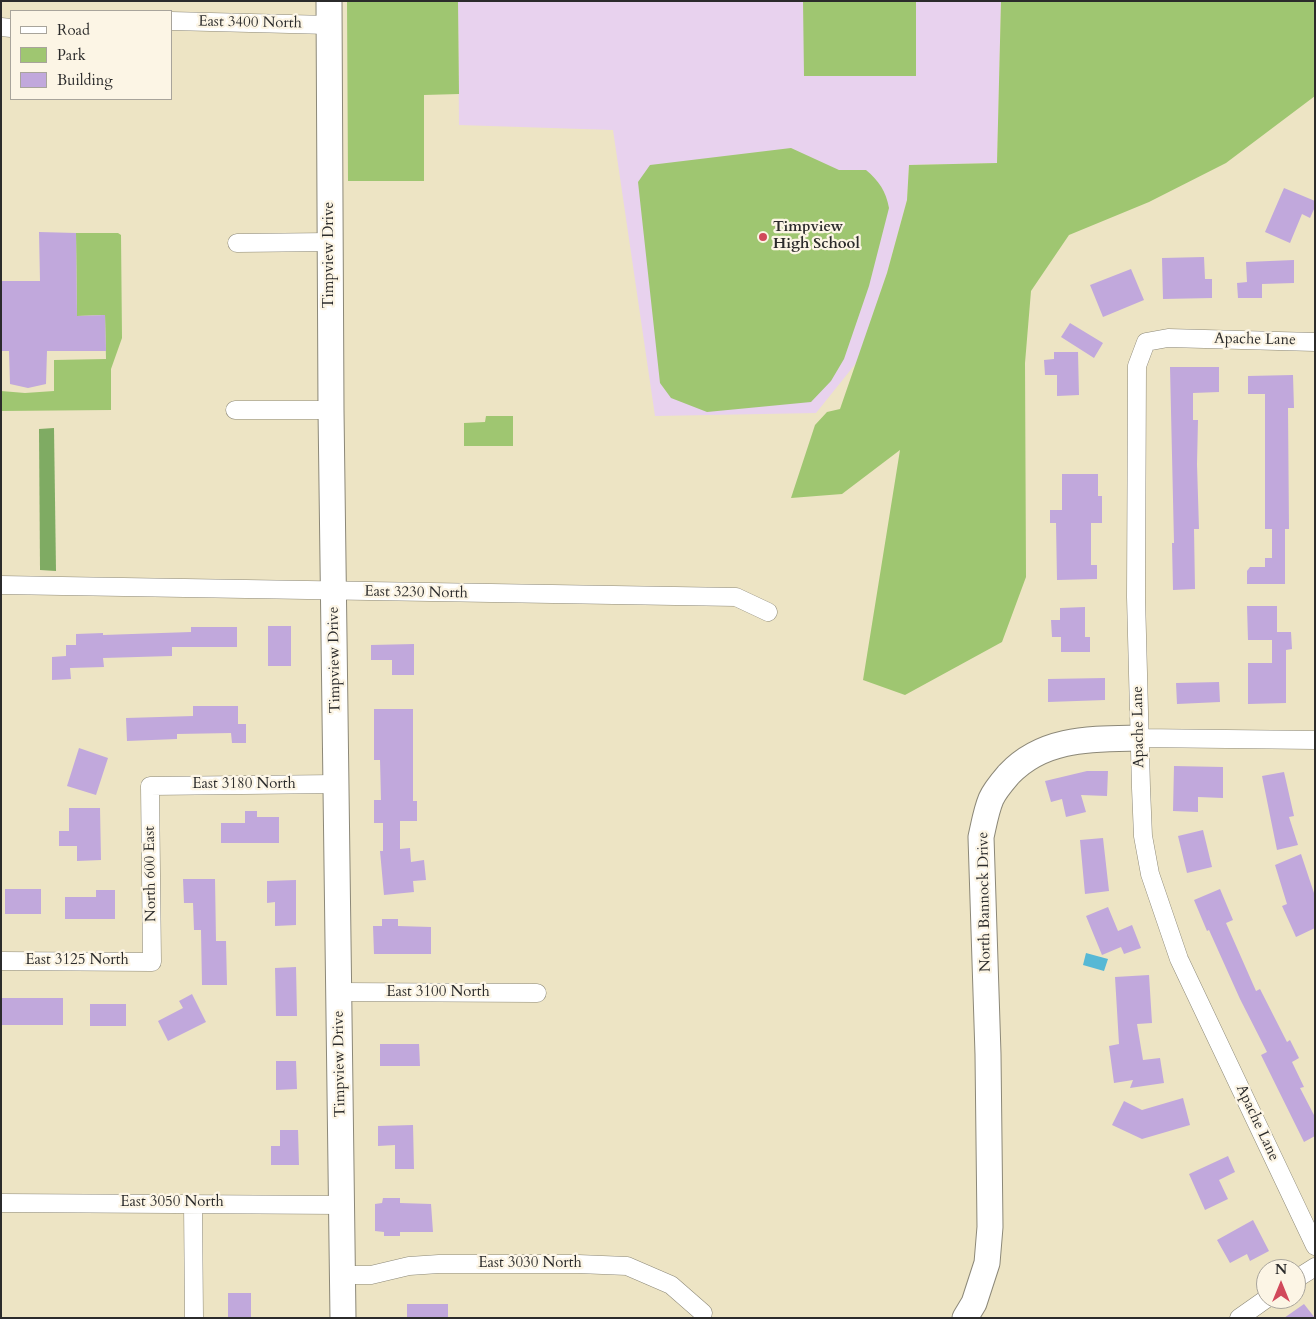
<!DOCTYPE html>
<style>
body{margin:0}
#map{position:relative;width:1316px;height:1319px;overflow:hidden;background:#ede4c4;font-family:Cardo,serif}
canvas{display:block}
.frame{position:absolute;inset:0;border:2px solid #2b2b2b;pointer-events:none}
.legend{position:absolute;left:10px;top:10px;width:162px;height:90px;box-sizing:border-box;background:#fcf5e5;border:1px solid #a8a49b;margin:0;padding:6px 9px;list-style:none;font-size:15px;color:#2b2b2b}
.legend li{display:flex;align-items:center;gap:10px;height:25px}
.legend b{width:25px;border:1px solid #a8a49b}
.north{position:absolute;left:1256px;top:1259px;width:50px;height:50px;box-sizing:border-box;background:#fcf5e5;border:1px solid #a8a49b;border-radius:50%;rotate:0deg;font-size:14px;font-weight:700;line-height:20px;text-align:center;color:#2b2b2b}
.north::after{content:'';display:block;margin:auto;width:18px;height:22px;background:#d1495b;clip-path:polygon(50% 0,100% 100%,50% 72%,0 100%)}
</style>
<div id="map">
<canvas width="1316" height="1319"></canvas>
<div class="frame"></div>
<ul class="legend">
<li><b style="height:6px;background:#fff"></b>Road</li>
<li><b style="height:14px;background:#9fc671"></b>Park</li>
<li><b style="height:14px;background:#c1a8dc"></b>Building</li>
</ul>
<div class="north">N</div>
</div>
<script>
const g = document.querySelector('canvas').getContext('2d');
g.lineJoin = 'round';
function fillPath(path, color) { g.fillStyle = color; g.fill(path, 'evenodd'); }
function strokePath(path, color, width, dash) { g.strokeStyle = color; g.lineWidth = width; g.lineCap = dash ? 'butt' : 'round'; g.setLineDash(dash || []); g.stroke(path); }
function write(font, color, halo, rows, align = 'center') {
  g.font = font + ' Cardo,serif'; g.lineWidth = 4.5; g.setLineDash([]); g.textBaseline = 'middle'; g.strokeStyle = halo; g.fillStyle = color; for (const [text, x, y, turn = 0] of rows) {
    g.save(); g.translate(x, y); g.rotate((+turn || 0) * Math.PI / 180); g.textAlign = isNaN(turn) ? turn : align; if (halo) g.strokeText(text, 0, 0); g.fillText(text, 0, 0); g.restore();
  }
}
fillPath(new Path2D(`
 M 458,1 L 1001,1 L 997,163 L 909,165 L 907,200 L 887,273 L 857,362 L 816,413 L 655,416 L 613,130 L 459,125 Z`), '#e8d2ee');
fillPath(new Path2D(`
 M 347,1 L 458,1 L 459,94 L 424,95 L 424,181 L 348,181 Z
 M 803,1 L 916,1 L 916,76 L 804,76 Z
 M 1001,1 L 1315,1 L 1315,96 L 1226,163 L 1149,202 L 1069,235 L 1031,291 L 1025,363 L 1026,577 L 1002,642 L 905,695 L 863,680 L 900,450 L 842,494 L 791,498 L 815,425 L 827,412 L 840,409 L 887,273 L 907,200 L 909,165 L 997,163 Z
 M 791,148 L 839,170 L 866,170 C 879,181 886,191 889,208 L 869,286 L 844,359 L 831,381 L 811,402 L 707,412 L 671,398 L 660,383 L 638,182 L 650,165 Z
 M 76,233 L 118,233 L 121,235 L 122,338 L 111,369 L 111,410 L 1,411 L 1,391 L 25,393 L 54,391 L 54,360 L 106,359 L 105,315 L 77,316 Z
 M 486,416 L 513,416 L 513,446 L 464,446 L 464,423 L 485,422 Z`), '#9fc671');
fillPath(new Path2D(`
 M 54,428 L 56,571 L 40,570 L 39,429 Z`), '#7fab63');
fillPath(new Path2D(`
 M 1086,953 L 1108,959 L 1104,971 L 1083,965 Z`), '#56b8d5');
fillPath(new Path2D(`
 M 1284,188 L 1315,201 L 1315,207 L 1310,218 L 1302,214 L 1290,243 L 1265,232 Z
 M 39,232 L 76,233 L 77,316 L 105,315 L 106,351 L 47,351 L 46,384 L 28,388 L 10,384 L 9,351 L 1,351 L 1,281 L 40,281 Z
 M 1204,257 L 1205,279 L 1212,279 L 1212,298 L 1163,299 L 1162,258 Z
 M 1294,260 L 1294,283 L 1262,284 L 1262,298 L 1238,298 L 1237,283 L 1247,282 L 1246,262 Z
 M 1131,269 L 1144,300 L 1103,317 L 1090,285 Z
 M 1070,323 L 1103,343 L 1094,358 L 1061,337 Z
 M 1054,352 L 1078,352 L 1079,395 L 1057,396 L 1057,375 L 1045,375 L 1044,360 L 1054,359 Z
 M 1170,367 L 1219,367 L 1219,392 L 1193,393 L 1193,420 L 1198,420 L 1197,464 L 1199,529 L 1194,529 L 1195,589 L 1173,590 L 1172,543 L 1174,543 Z
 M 1293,375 L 1294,408 L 1288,408 L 1289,529 L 1285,529 L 1285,584 L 1247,584 L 1247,571 L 1250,567 L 1265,567 L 1265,558 L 1272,558 L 1272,529 L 1265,529 L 1265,394 L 1248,394 L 1248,376 Z
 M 1062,474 L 1098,474 L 1098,496 L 1102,496 L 1102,523 L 1091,523 L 1091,565 L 1097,565 L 1097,579 L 1057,580 L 1056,523 L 1050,523 L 1050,510 L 1062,510 Z
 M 1247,606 L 1277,606 L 1277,632 L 1291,632 L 1292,649 L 1286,650 L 1286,703 L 1248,704 L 1248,663 L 1272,663 L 1272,640 L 1248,640 Z
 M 1085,607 L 1085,637 L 1090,637 L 1090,652 L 1061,652 L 1061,637 L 1052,637 L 1051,620 L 1060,620 L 1060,608 Z
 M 268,626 L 291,626 L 291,666 L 268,666 Z
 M 191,627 L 237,627 L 237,647 L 172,647 L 172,656 L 103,658 L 104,667 L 70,668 L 71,679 L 52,680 L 52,657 L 66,656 L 66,645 L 76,645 L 76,634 L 103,633 L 103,635 L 191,632 Z
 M 414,644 L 414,675 L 392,675 L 392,660 L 371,660 L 371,645 Z
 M 1105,678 L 1105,700 L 1048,702 L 1048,679 Z
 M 1219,682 L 1220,702 L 1177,704 L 1176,683 Z
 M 193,706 L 238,706 L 238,724 L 246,724 L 246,743 L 232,743 L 231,733 L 177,734 L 177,739 L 127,741 L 126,718 L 193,716 Z
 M 374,709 L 413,709 L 413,801 L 417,801 L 417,821 L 400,821 L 400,849 L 410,848 L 411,862 L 424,860 L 426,880 L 413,881 L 414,892 L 384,895 L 380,851 L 383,851 L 383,823 L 374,823 L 374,800 L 381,800 L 380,760 L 374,760 Z
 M 79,748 L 108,758 L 96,795 L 67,786 Z
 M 1174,766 L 1223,767 L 1223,798 L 1198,797 L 1198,812 L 1173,811 Z
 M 1087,771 L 1108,771 L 1107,796 L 1081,795 L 1086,812 L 1066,817 L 1062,799 L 1051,802 L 1045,781 Z
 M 1284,772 L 1294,816 L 1289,817 L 1298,845 L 1277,850 L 1262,776 Z
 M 69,808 L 100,808 L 101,860 L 77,861 L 77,846 L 59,846 L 59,831 L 69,831 Z
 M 245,811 L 257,811 L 257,817 L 279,817 L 279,843 L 221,843 L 221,823 L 245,823 Z
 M 1203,830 L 1212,867 L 1187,873 L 1178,836 Z
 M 1103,838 L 1109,891 L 1085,894 L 1080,840 Z
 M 1301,854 L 1315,896 L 1315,928 L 1296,937 L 1282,906 L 1287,904 L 1275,865 Z
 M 183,879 L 215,879 L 216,941 L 226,941 L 227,985 L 202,985 L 201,930 L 194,930 L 193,903 L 184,903 Z
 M 296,880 L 296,925 L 275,926 L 275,902 L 267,903 L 267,881 Z
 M 5,889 L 41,889 L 41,914 L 5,914 Z
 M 1220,889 L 1233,920 L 1226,923 L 1256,991 L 1260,989 L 1287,1042 L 1290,1040 L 1299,1058 L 1292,1062 L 1304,1087 L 1300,1088 L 1315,1117 L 1315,1136 L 1304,1142 L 1261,1055 L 1267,1052 L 1240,999 L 1209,930 L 1207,931 L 1194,900 Z
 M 96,890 L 115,890 L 115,919 L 65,919 L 65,897 L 96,897 Z
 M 1108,907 L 1118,931 L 1132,925 L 1141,948 L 1124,954 L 1121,947 L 1102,955 L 1086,916 Z
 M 382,919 L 398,919 L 398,926 L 431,927 L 431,954 L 374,954 L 373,926 L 382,926 Z
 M 296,967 L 297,1016 L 276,1016 L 275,968 Z
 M 1149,975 L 1152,1023 L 1137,1024 L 1143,1060 L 1160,1058 L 1164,1083 L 1130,1088 L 1133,1080 L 1114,1083 L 1109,1046 L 1119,1044 L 1115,977 Z
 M 192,994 L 206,1022 L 168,1041 L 158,1021 L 183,1008 L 179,1001 Z
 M 1,998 L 63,998 L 63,1025 L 1,1025 Z
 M 90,1004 L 126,1004 L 126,1026 L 90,1026 Z
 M 380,1044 L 419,1044 L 420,1066 L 380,1066 Z
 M 276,1061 L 296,1061 L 297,1089 L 276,1090 Z
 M 1183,1098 L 1190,1125 L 1142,1139 L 1112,1125 L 1124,1101 L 1142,1110 Z
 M 413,1125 L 414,1169 L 395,1169 L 395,1145 L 378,1146 L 378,1126 Z
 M 280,1130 L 298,1130 L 299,1165 L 271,1165 L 271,1146 L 280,1146 Z
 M 1228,1156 L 1235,1172 L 1219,1180 L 1228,1199 L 1205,1210 L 1189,1174 Z
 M 383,1198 L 400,1198 L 400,1203 L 431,1204 L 433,1232 L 400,1232 L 400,1236 L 384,1236 L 384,1232 L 375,1231 L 375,1204 L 382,1203 Z
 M 1253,1220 L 1269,1251 L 1250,1261 L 1247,1254 L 1230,1263 L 1217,1240 Z
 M 228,1293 L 251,1293 L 251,1318 L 228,1318 Z
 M 407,1304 L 448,1304 L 448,1318 L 407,1318 Z
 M 1304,1304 L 1315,1318 L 1284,1318 Z`), '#c1a8dc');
const street = new Path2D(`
 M 171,21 L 329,25
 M 1,27 L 11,28
 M 237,243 L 330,242
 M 1315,342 L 1168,338 L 1146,342 L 1137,366 L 1136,597 L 1141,788 L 1143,836 L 1150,874 L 1179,959 L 1315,1246
 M 235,410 L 331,410
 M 1,585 L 736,597 L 768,612
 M 1139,738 L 1315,740
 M 1,961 L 152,962 L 150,786 L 337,784
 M 339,992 L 537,993
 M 1,1203 L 342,1205
 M 193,1203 L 194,1318
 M 343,1275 L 371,1275 L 409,1266 L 439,1264 L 578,1264 L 627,1266 L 671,1285 L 703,1313
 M 1296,1279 L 1315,1267
 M 1239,1318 L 1266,1299`);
const secondary = new Path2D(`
 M 329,1 L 331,410 L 343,1318
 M 965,1318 L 974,1303 L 987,1263 L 990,1227 L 988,1054 L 981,837 C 984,824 986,811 991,799 C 995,790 1003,781 1009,774 C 1044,737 1093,739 1139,738`);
strokePath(street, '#8c8878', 19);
strokePath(secondary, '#8c8878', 27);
strokePath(street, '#fff', 18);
strokePath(secondary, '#fff', 25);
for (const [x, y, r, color] of [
 [763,237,5,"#d1495b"]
]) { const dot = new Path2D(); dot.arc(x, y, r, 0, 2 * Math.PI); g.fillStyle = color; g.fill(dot); strokePath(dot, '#fcf5e5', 2); }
write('15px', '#2b2b2b', '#fcf5e5', [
 ["East 3400 North",250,23,1],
 ["Timpview Drive",330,255,-90],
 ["Apache Lane",1255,340,1],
 ["East 3230 North",416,593,1],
 ["Timpview Drive",335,660,-91],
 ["Apache Lane",1139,727,-91],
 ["East 3180 North",244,785],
 ["North 600 East",151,874,-91],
 ["North Bannock Drive",985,902,-91],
 ["East 3125 North",77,961],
 ["East 3100 North",438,993],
 ["Timpview Drive",340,1064,-91],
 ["Apache Lane",1257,1123,65],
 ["East 3050 North",172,1203],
 ["East 3030 North",530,1264]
]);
write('bold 15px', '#2b2b2b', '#fcf5e5', [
 ["Timpview",773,228],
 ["High School",773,245]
], 'left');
</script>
